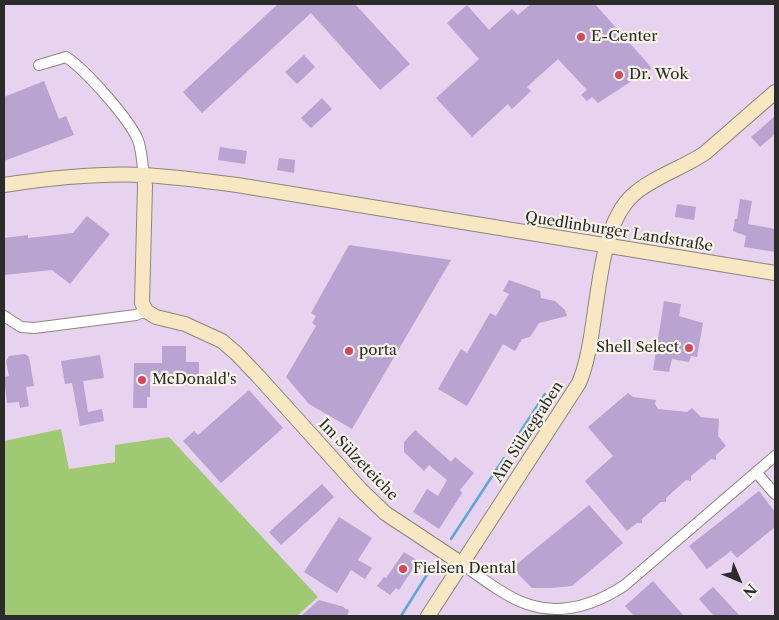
<!DOCTYPE html>
<meta charset="utf-8">
<style>
body{margin:0}
#map{position:relative;width:779px;height:620px;overflow:hidden;background:#f3e1c7;font-family:"Libre Caslon Text",serif}
canvas{display:block}
.frame{position:absolute;inset:0;border:5px solid #2b2b2b;pointer-events:none}
.north{position:absolute;left:714px;top:555px;width:50px;height:50px;-webkit-text-stroke:4px #f7f3e8;paint-order:stroke;rotate:135deg;font-size:14px;font-weight:700;line-height:20px;text-align:center;color:#2b2b2b}
.north::after{content:'';display:block;margin:auto;width:18px;height:22px;background:#2b2b2b;clip-path:polygon(50% 0,100% 100%,50% 72%,0 100%)}
</style>
<div id="map">
<canvas width="779" height="620"></canvas>
<div class="frame"></div>
<div class="north">N</div>
</div>
<script>
const g = document.querySelector('canvas').getContext('2d');
g.lineJoin = 'round';
function fillPath(path, color) { g.fillStyle = color; g.fill(path, 'evenodd'); }
function strokePath(path, color, width, dash) { g.strokeStyle = color; g.lineWidth = width; g.lineCap = dash ? 'butt' : 'round'; g.setLineDash(dash || []); g.stroke(path); }
function write(font, color, halo, rows, align = 'center') {
  g.font = font + ' "Libre Caslon Text",serif'; g.lineWidth = 4.5; g.setLineDash([]); g.textBaseline = 'middle'; g.strokeStyle = halo; g.fillStyle = color; for (const [text, x, y, turn = 0] of rows) {
    g.save(); g.translate(x, y); g.rotate((+turn || 0) * Math.PI / 180); g.textAlign = isNaN(turn) ? turn : align; if (halo) g.strokeText(text, 0, 0); g.fillText(text, 0, 0); g.restore();
  }
}
fillPath(new Path2D(`
 M 4,4 L 775,4 L 775,616 L 297,616 L 318,597 L 116,461 L 69,469 L 61,429 L 4,441 Z`), '#e7d2ef');
fillPath(new Path2D(`
 M 61,429 L 69,469 L 115,462 L 115,445 L 169,437 L 318,597 L 297,616 L 4,616 L 4,441 Z`), '#a0c974');
strokePath(new Path2D(`
 M 511,446 L 545,394
 M 451,539 L 504,458
 M 401,616 L 433,565`), '#5ca8d5', 2.5);
fillPath(new Path2D(`
 M 278,4 L 355,4 L 410,64 L 380,90 L 311,13 L 202,113 L 183,92 Z
 M 531,4 L 595,4 L 650,66 L 651,69 L 639,78 L 638,77 L 598,103 L 592,97 L 587,101 L 581,95 L 587,90 L 558,59 L 527,87 L 531,91 L 512,109 L 508,104 L 472,137 L 436,98 L 479,59 L 447,23 L 467,5 L 489,30 L 512,9 L 518,15 Z
 M 304,55 L 315,67 L 297,84 L 285,72 Z
 M 44,81 L 59,119 L 66,116 L 74,135 L 4,161 L 4,97 Z
 M 322,98 L 332,109 L 311,128 L 301,118 Z
 M 775,116 L 775,134 L 760,147 L 751,137 Z
 M 220,147 L 247,151 L 245,164 L 218,160 Z
 M 279,158 L 295,160 L 294,173 L 277,170 Z
 M 740,199 L 752,201 L 748,224 L 775,229 L 775,252 L 744,247 L 746,236 L 733,231 L 735,219 L 737,219 Z
 M 677,204 L 696,207 L 694,220 L 675,217 Z
 M 87,216 L 110,234 L 70,284 L 52,270 L 4,275 L 4,238 L 28,235 L 28,238 L 73,233 Z
 M 349,245 L 451,260 L 352,429 L 309,404 L 286,377 L 316,326 L 312,323 L 316,316 L 311,313 Z
 M 509,280 L 540,291 L 541,298 L 555,301 L 565,310 L 567,316 L 539,323 L 530,337 L 522,339 L 515,351 L 503,344 L 467,406 L 438,389 L 461,349 L 467,353 L 490,313 L 496,316 L 509,294 L 503,291 Z
 M 664,301 L 681,304 L 679,316 L 703,323 L 697,357 L 691,356 L 689,362 L 672,359 L 669,372 L 653,370 Z
 M 162,346 L 186,346 L 186,362 L 199,362 L 199,376 L 150,375 L 150,397 L 147,397 L 147,408 L 133,408 L 134,363 L 162,363 Z
 M 25,354 L 29,357 L 34,386 L 26,387 L 29,406 L 20,408 L 19,402 L 7,403 L 4,377 L 9,376 L 6,361 L 9,356 Z
 M 100,355 L 104,378 L 83,381 L 88,412 L 102,409 L 104,421 L 80,426 L 72,383 L 65,384 L 61,361 Z
 M 249,390 L 283,428 L 221,483 L 183,441 L 194,431 L 198,435 Z
 M 628,393 L 633,397 L 656,400 L 655,404 L 658,409 L 687,412 L 692,408 L 701,417 L 719,419 L 718,436 L 726,446 L 716,455 L 716,460 L 711,459 L 691,476 L 691,481 L 686,480 L 666,498 L 666,502 L 661,502 L 642,519 L 642,523 L 637,523 L 627,531 L 585,481 L 613,456 L 588,427 Z
 M 415,430 L 451,462 L 455,457 L 474,473 L 460,490 L 462,493 L 439,529 L 413,512 L 427,489 L 438,496 L 447,480 L 429,465 L 424,471 L 404,452 L 404,442 Z
 M 322,484 L 334,497 L 281,545 L 269,532 Z
 M 759,491 L 775,512 L 775,527 L 737,558 L 731,551 L 707,569 L 689,546 Z
 M 589,505 L 623,543 L 572,586 L 552,588 L 532,588 L 512,568 Z
 M 339,517 L 372,538 L 358,560 L 372,568 L 365,579 L 351,570 L 337,593 L 304,572 Z
 M 404,552 L 418,561 L 399,590 L 396,588 L 390,595 L 377,586 L 384,577 L 386,578 Z
 M 653,581 L 684,616 L 634,616 L 625,606 Z
 M 713,587 L 740,616 L 714,616 L 699,599 Z
 M 319,600 L 344,607 L 344,608 L 349,610 L 347,616 L 301,616 Z`), '#b8a3d1');
const street = new Path2D(`
 M 39,65 L 66,57 C 86,70 129,119 138,140 C 142,151 142,164 144,175
 M 4,316 L 21,327 L 34,328 L 136,315 L 146,311
 M 756,472 L 775,494
 M 462,564 C 480,577 506,597 527,604 C 562,616 595,605 625,585 L 775,456`);
const secondary = new Path2D(`
 M 144,175 L 145,186 L 142,303 L 146,311 L 156,317 L 185,324 L 222,341 L 236,353 L 258,376 L 360,489 L 385,513 L 462,564
 M 4,185 C 50,178 99,173 145,175 C 176,177 207,181 237,185 L 775,273
 M 428,616 L 579,383 C 601,332 592,232 633,195 C 651,178 683,168 705,153 L 775,92`);
strokePath(street, '#8f8679', 12);
strokePath(secondary, '#8f8679', 16);
strokePath(street, '#fff', 10);
strokePath(secondary, '#f8e7c3', 14);
for (const [x, y, r, color] of [
 [581,37,5,"#d1495b"],
 [619,75,5,"#d1495b"],
 [689,348,5,"#d1495b"],
 [349,351,5,"#d1495b"],
 [142,380,5,"#d1495b"],
 [403,569,5,"#d1495b"]
]) { const dot = new Path2D(); dot.arc(x, y, r, 0, 2 * Math.PI); g.fillStyle = color; g.fill(dot); strokePath(dot, '#f7f3e8', 2); }
write('15px', '#2b2b2b', '#f7f3e8', [
 ["E-Center",591,37],
 ["Dr. Wok",629,75],
 ["Shell Select",679,348,"right"],
 ["porta",359,351],
 ["McDonald's",152,380],
 ["Fielsen Dental",413,569]
], 'left');
write('15px', '#2b2b2b', '#f7f3e8', [
 ["Quedlinburger Landstraße",619,232,9],
 ["Am Sülzegraben",528,432,-57],
 ["Im Sülzeteiche",358,460,46]
]);
</script>
